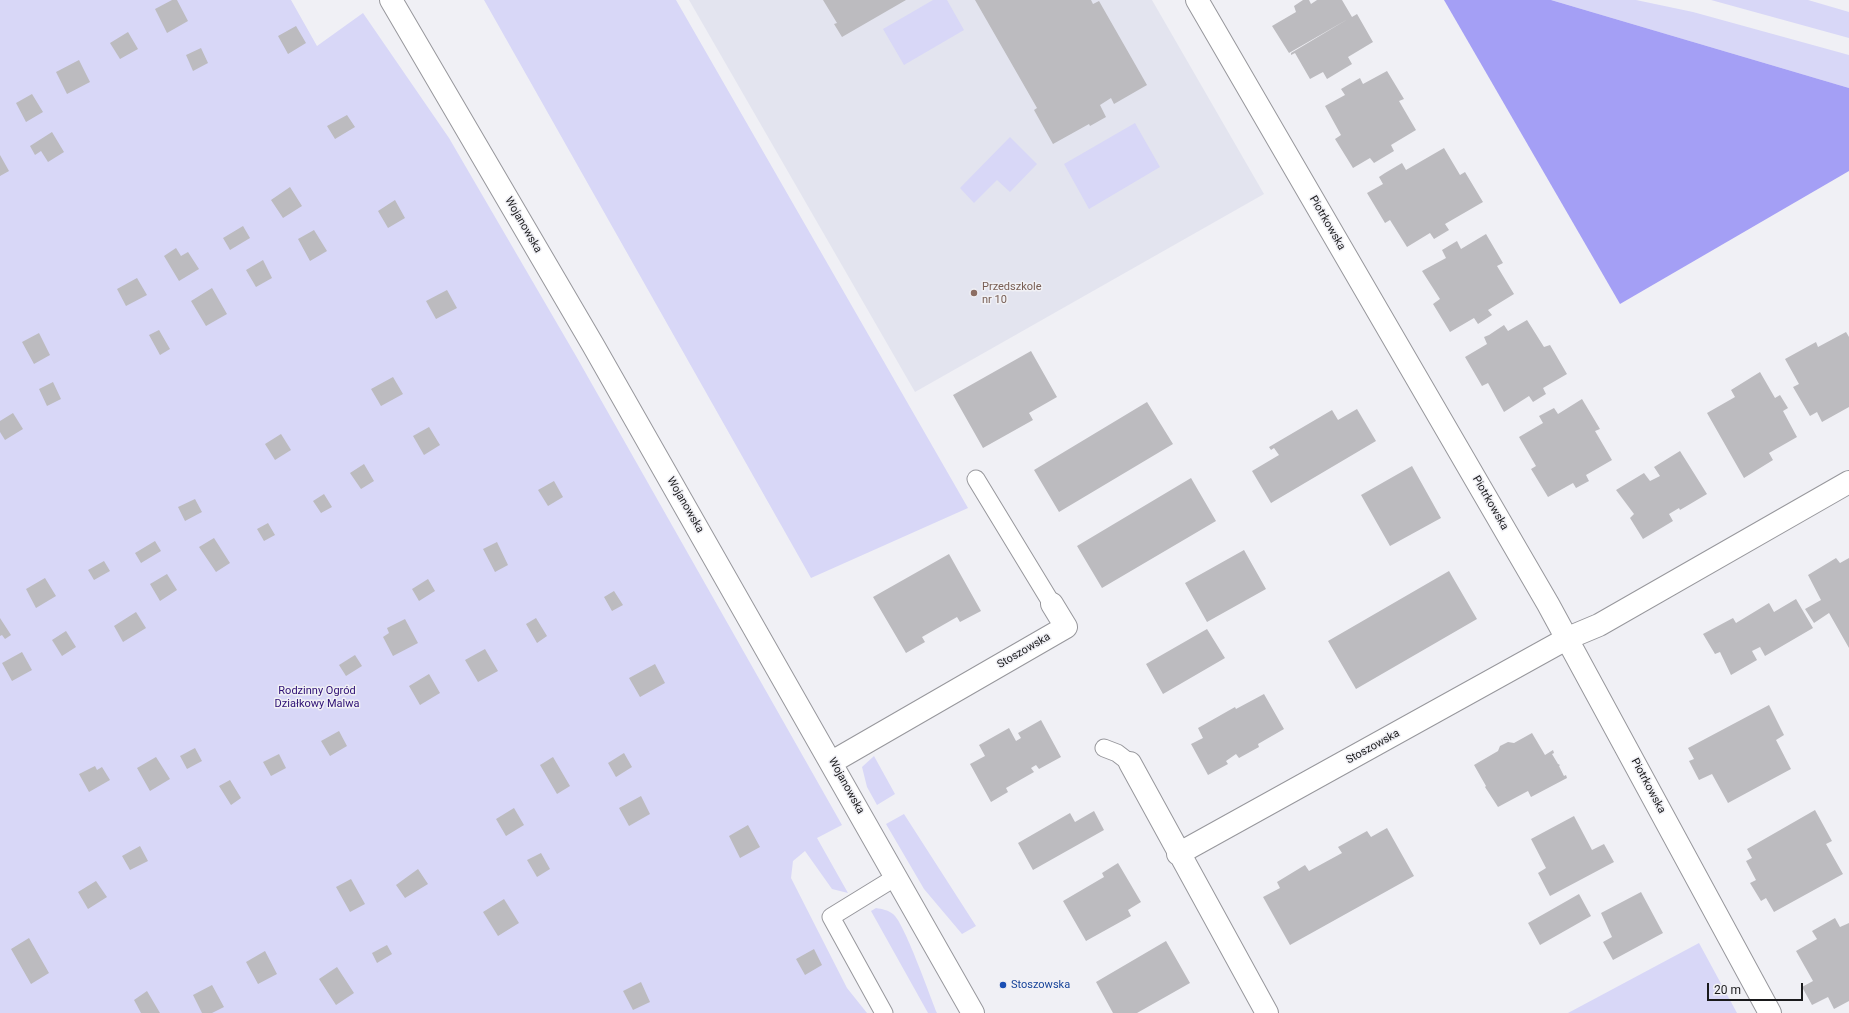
<!DOCTYPE html>
<meta charset="utf-8">
<style>
body{margin:0}
#map{position:relative;width:1849px;height:1013px;overflow:hidden;background:#f0f0f5;font-family:Roboto,sans-serif}
canvas{display:block}
.scale{position:absolute;left:1707px;top:983px;width:96px;height:18px;box-sizing:border-box;border:2px solid #1a1a1c;border-top:0;padding-left:5px;font-size:12px;line-height:14px;white-space:nowrap;color:#1a1a1c;-webkit-text-stroke:3px #f0f0f5;paint-order:stroke}
</style>
<div id="map">
<canvas width="1849" height="1013"></canvas>
<div class="scale">20 m</div>
</div>
<script>
const g = document.querySelector('canvas').getContext('2d');
g.lineJoin = 'round';
function fillPath(path, color) { g.fillStyle = color; g.fill(path, 'evenodd'); }
function strokePath(path, color, width, dash) { g.strokeStyle = color; g.lineWidth = width; g.lineCap = dash ? 'butt' : 'round'; g.setLineDash(dash || []); g.stroke(path); }
function write(font, color, halo, rows, align = 'center') {
  g.font = font + ' Roboto,sans-serif'; g.lineWidth = 3; g.setLineDash([]); g.textBaseline = 'middle'; g.strokeStyle = halo; g.fillStyle = color; for (const [text, x, y, turn = 0] of rows) {
    g.save(); g.translate(x, y); g.rotate((+turn || 0) * Math.PI / 180); g.textAlign = isNaN(turn) ? turn : align; if (halo) g.strokeText(text, 0, 0); g.fillText(text, 0, 0); g.restore();
  }
}
fillPath(new Path2D(`
 M 689,0 L 1152,0 L 1264,194 L 915,392 Z`), '#e3e4ef');
fillPath(new Path2D(`
 M 0,0 L 291,0 L 317,46 L 363,13 L 449,138 L 576,356 L 842,825 L 817,838 L 848,893 L 832,889 L 805,851 L 793,861 L 791,878 L 847,988 L 867,1013 L 0,1013 Z
 M 484,0 L 676,0 L 968,508 L 811,578 Z
 M 933,0 L 947,0 L 964,30 L 904,65 L 883,29 Z
 M 1551,0 L 1636,0 L 1693,12 L 1849,55 L 1849,88 Z
 M 1711,0 L 1808,0 L 1849,12 L 1849,38 Z
 M 1135,123 L 1160,167 L 1089,209 L 1064,164 Z
 M 1010,137 L 1037,164 L 1010,192 L 997,180 L 974,203 L 960,188 Z
 M 874,756 L 895,794 L 877,805 L 867,787 L 862,767 Z
 M 904,814 L 976,926 L 962,934 L 924,889 L 886,824 Z
 M 876,908 C 882,909 888,910 893,914 C 904,922 930,996 937,1013 L 928,1013 L 871,911 Z
 M 1699,943 L 1737,1013 L 1568,1013 Z`), '#d8d7f7');
fillPath(new Path2D(`
 M 1444,0 L 1551,0 L 1849,88 L 1849,171 L 1620,304 Z`), '#a49ff5');
fillPath(new Path2D(`
 M 172,0 L 177,0 L 188,21 L 167,33 L 155,9 Z
 M 823,0 L 906,0 L 842,37 L 834,24 L 837,23 Z
 M 975,0 L 1091,0 L 1093,4 L 1099,1 L 1147,85 L 1114,104 L 1111,98 L 1100,105 L 1106,117 L 1090,126 L 1089,124 L 1053,144 L 1034,110 L 1037,108 Z
 M 1303,0 L 1309,0 L 1311,4 L 1317,0 L 1342,0 L 1352,17 L 1357,14 L 1373,42 L 1348,57 L 1352,64 L 1327,79 L 1323,72 L 1310,79 L 1295,53 L 1291,55 L 1291,53 L 1348,19 L 1289,53 L 1272,26 L 1296,12 L 1294,6 Z
 M 296,26 L 306,43 L 288,54 L 278,36 Z
 M 128,32 L 138,49 L 120,59 L 110,43 Z
 M 201,48 L 208,63 L 193,71 L 186,55 Z
 M 79,60 L 90,82 L 67,94 L 56,72 Z
 M 1387,71 L 1404,99 L 1399,101 L 1416,130 L 1391,145 L 1394,151 L 1374,163 L 1370,158 L 1353,168 L 1335,139 L 1341,135 L 1325,106 L 1345,95 L 1341,89 L 1346,86 L 1360,78 L 1363,84 Z
 M 32,94 L 43,112 L 26,122 L 16,103 Z
 M 347,115 L 355,127 L 335,139 L 327,126 Z
 M 52,132 L 64,152 L 48,162 L 41,151 L 35,155 L 30,146 Z
 M 1444,148 L 1460,175 L 1465,172 L 1483,202 L 1445,224 L 1449,230 L 1434,239 L 1430,233 L 1407,247 L 1390,220 L 1385,223 L 1367,193 L 1383,184 L 1379,177 L 1385,173 L 1402,163 L 1406,170 Z
 M 0,155 L 9,171 L 0,176 Z
 M 290,187 L 302,206 L 283,218 L 271,200 Z
 M 395,200 L 405,218 L 388,228 L 378,211 Z
 M 243,226 L 250,238 L 230,250 L 223,238 Z
 M 314,230 L 327,251 L 310,261 L 298,239 Z
 M 1486,234 L 1503,263 L 1497,266 L 1514,294 L 1488,310 L 1492,315 L 1478,324 L 1474,318 L 1450,332 L 1433,304 L 1440,299 L 1422,271 L 1446,258 L 1442,250 L 1457,241 L 1461,249 Z
 M 176,248 L 181,256 L 188,252 L 199,269 L 179,281 L 164,256 Z
 M 263,260 L 272,278 L 256,287 L 246,270 Z
 M 137,278 L 147,295 L 126,306 L 117,289 Z
 M 212,288 L 227,314 L 206,326 L 191,301 Z
 M 447,290 L 457,308 L 436,319 L 426,301 Z
 M 1527,320 L 1544,347 L 1550,345 L 1567,374 L 1543,388 L 1546,394 L 1533,402 L 1529,396 L 1504,412 L 1488,383 L 1482,386 L 1465,357 L 1487,344 L 1484,337 L 1489,335 L 1504,325 L 1508,331 Z
 M 159,330 L 170,349 L 160,355 L 149,335 Z
 M 1846,332 L 1849,337 L 1849,407 L 1822,422 L 1817,412 L 1810,416 L 1793,387 L 1799,384 L 1785,359 L 1816,342 L 1818,347 Z
 M 39,333 L 50,355 L 34,364 L 22,342 Z
 M 1031,351 L 1057,397 L 1029,413 L 1033,420 L 983,448 L 953,395 Z
 M 1760,372 L 1775,398 L 1780,395 L 1788,408 L 1783,411 L 1797,437 L 1769,453 L 1773,460 L 1744,478 L 1707,413 L 1735,397 L 1731,390 Z
 M 393,377 L 403,394 L 381,406 L 371,389 Z
 M 53,382 L 61,399 L 47,406 L 39,389 Z
 M 1582,399 L 1600,429 L 1595,431 L 1612,460 L 1586,475 L 1589,481 L 1576,488 L 1573,483 L 1548,497 L 1531,469 L 1536,466 L 1519,437 L 1543,423 L 1539,416 L 1554,408 L 1558,414 Z
 M 1147,402 L 1173,444 L 1059,512 L 1034,470 Z
 M 1357,409 L 1376,441 L 1271,503 L 1252,471 L 1279,455 L 1274,448 L 1271,450 L 1269,447 L 1332,410 L 1338,420 Z
 M 13,413 L 23,429 L 5,440 L 0,432 L 0,421 Z
 M 429,427 L 440,445 L 424,455 L 413,436 Z
 M 281,434 L 291,450 L 275,460 L 265,444 Z
 M 1680,451 L 1707,494 L 1680,510 L 1679,508 L 1669,514 L 1673,521 L 1643,539 L 1630,518 L 1634,514 L 1616,490 L 1644,473 L 1650,481 L 1660,476 L 1654,467 Z
 M 364,464 L 374,481 L 361,489 L 350,473 Z
 M 1412,466 L 1441,518 L 1390,546 L 1361,495 Z
 M 1191,478 L 1216,521 L 1102,588 L 1077,546 Z
 M 554,481 L 563,497 L 548,506 L 538,490 Z
 M 324,494 L 332,507 L 321,513 L 313,501 Z
 M 195,499 L 202,512 L 185,521 L 178,507 Z
 M 268,523 L 275,535 L 264,541 L 257,529 Z
 M 214,538 L 230,563 L 216,572 L 199,547 Z
 M 155,541 L 161,551 L 141,563 L 135,553 Z
 M 497,542 L 508,565 L 495,572 L 483,549 Z
 M 1244,550 L 1266,589 L 1207,622 L 1185,583 Z
 M 949,554 L 981,611 L 960,622 L 957,617 L 922,637 L 925,642 L 906,653 L 873,597 Z
 M 1836,558 L 1840,563 L 1849,558 L 1849,648 L 1829,613 L 1814,623 L 1805,609 L 1821,600 L 1808,575 Z
 M 104,561 L 110,571 L 94,580 L 88,570 Z
 M 1449,571 L 1477,619 L 1356,689 L 1328,641 Z
 M 167,574 L 177,590 L 160,601 L 150,584 Z
 M 45,578 L 56,596 L 36,608 L 26,589 Z
 M 428,579 L 435,591 L 419,601 L 412,589 Z
 M 614,591 L 623,605 L 612,611 L 604,597 Z
 M 1796,599 L 1813,628 L 1765,656 L 1760,647 L 1752,651 L 1757,660 L 1731,675 L 1720,652 L 1715,654 L 1703,634 L 1733,618 L 1736,623 L 1769,603 L 1774,612 Z
 M 136,612 L 146,628 L 123,642 L 114,626 Z
 M 0,618 L 11,635 L 5,639 L 2,635 L 0,636 Z
 M 536,618 L 547,636 L 537,643 L 526,624 Z
 M 405,619 L 418,643 L 393,656 L 383,637 L 389,633 L 387,628 Z
 M 1207,629 L 1225,658 L 1163,694 L 1146,664 Z
 M 66,631 L 76,647 L 62,656 L 52,640 Z
 M 485,649 L 498,671 L 478,682 L 465,660 Z
 M 22,652 L 32,670 L 12,681 L 2,663 Z
 M 355,655 L 362,666 L 346,676 L 339,665 Z
 M 655,664 L 665,683 L 640,697 L 629,678 Z
 M 429,674 L 440,693 L 420,705 L 409,686 Z
 M 1264,694 L 1284,729 L 1258,744 L 1259,747 L 1239,758 L 1236,754 L 1226,761 L 1228,764 L 1208,775 L 1191,744 L 1203,738 L 1198,728 L 1235,707 L 1236,709 Z
 M 1769,705 L 1784,735 L 1776,740 L 1791,769 L 1728,803 L 1712,774 L 1699,780 L 1689,761 L 1694,759 L 1688,748 Z
 M 1041,720 L 1061,757 L 1039,769 L 1036,765 L 1031,768 L 1034,772 L 1006,788 L 1008,792 L 991,802 L 970,764 L 985,756 L 979,745 L 1009,728 L 1016,741 L 1021,738 L 1018,733 Z
 M 339,731 L 347,746 L 330,756 L 321,741 Z
 M 1532,733 L 1545,755 L 1553,750 L 1554,753 L 1552,754 L 1558,764 L 1560,765 L 1559,766 L 1564,776 L 1566,775 L 1567,778 L 1531,797 L 1528,791 L 1498,807 L 1485,787 L 1486,786 L 1474,765 L 1498,751 L 1500,746 L 1508,742 L 1514,743 Z
 M 195,748 L 202,761 L 187,769 L 180,756 Z
 M 624,753 L 632,767 L 616,777 L 608,763 Z
 M 279,754 L 286,768 L 271,776 L 263,762 Z
 M 156,757 L 170,779 L 150,791 L 137,768 Z
 M 553,757 L 570,786 L 557,794 L 540,765 Z
 M 95,766 L 97,770 L 102,767 L 110,780 L 89,792 L 79,774 Z
 M 230,780 L 241,798 L 231,805 L 219,786 Z
 M 641,796 L 650,814 L 629,826 L 619,808 Z
 M 514,808 L 524,825 L 506,836 L 496,819 Z
 M 1815,810 L 1832,841 L 1826,844 L 1843,874 L 1774,912 L 1766,898 L 1761,901 L 1750,883 L 1756,880 L 1746,861 L 1752,858 L 1747,849 Z
 M 1094,811 L 1104,830 L 1033,870 L 1018,843 L 1070,813 L 1075,822 Z
 M 1574,816 L 1592,850 L 1604,844 L 1614,862 L 1550,896 L 1538,873 L 1546,868 L 1531,839 Z
 M 748,825 L 760,847 L 740,858 L 729,836 Z
 M 1387,828 L 1414,876 L 1290,945 L 1263,897 L 1280,888 L 1277,882 L 1305,865 L 1309,871 L 1342,853 L 1338,847 L 1367,831 L 1371,837 Z
 M 140,846 L 148,861 L 130,870 L 122,856 Z
 M 541,853 L 550,869 L 537,877 L 527,860 Z
 M 1118,863 L 1141,902 L 1128,910 L 1131,916 L 1086,941 L 1063,901 L 1104,877 L 1102,873 Z
 M 418,869 L 428,884 L 405,898 L 396,885 Z
 M 351,879 L 365,904 L 350,912 L 336,887 Z
 M 96,881 L 107,897 L 88,909 L 78,892 Z
 M 1641,892 L 1663,933 L 1613,960 L 1603,942 L 1612,937 L 1601,913 Z
 M 1579,894 L 1591,916 L 1540,945 L 1528,923 Z
 M 504,899 L 519,923 L 498,936 L 483,912 Z
 M 1835,918 L 1840,927 L 1849,923 L 1849,1001 L 1834,1009 L 1828,997 L 1812,1005 L 1802,987 L 1813,981 L 1796,951 L 1817,939 L 1812,931 Z
 M 29,938 L 49,973 L 31,984 L 11,949 Z
 M 1166,941 L 1190,983 L 1137,1013 L 1113,1013 L 1096,982 Z
 M 387,945 L 392,954 L 377,963 L 372,953 Z
 M 814,949 L 822,965 L 805,975 L 796,959 Z
 M 265,951 L 277,974 L 258,984 L 246,962 Z
 M 337,967 L 354,993 L 336,1005 L 319,979 Z
 M 641,982 L 650,1002 L 633,1010 L 623,991 Z
 M 212,985 L 224,1007 L 212,1013 L 202,1013 L 193,995 Z
 M 147,991 L 160,1013 L 141,1013 L 134,1000 Z`), '#bcbbbf');
const service = new Path2D(`
 M 976,479 L 1052,604
 M 1104,748 L 1117,753 L 1130,763
 M 884,1013 L 831,917 L 896,877`);
const minor = new Path2D(`
 M 391,0 L 593,345 L 973,1013
 M 1197,0 L 1548,604 L 1770,1013
 M 832,762 L 1066,627 L 1052,604
 M 1130,763 L 1267,1013
 M 1178,854 L 1568,638 L 1599,625 L 1849,482`);
strokePath(service, '#97979c', 19);
strokePath(minor, '#97979c', 24);
strokePath(service, '#fff', 17);
strokePath(minor, '#fff', 22);
for (const [x, y, r, color] of [
 [974,293,4,"#8d6e63"],
 [1003,985,4,"#1a4fb4"]
]) { const dot = new Path2D(); dot.arc(x, y, r, 0, 2 * Math.PI); g.fillStyle = color; g.fill(dot); strokePath(dot, '#f0f0f5', 1.5); }
write('11px', '#1a1a1c', '#f0f0f5', [
 ["Piotrkowska",1327,223,60],
 ["Wojanowska",523,225,60],
 ["Piotrkowska",1490,503,60],
 ["Wojanowska",685,505,60],
 ["Stoszowska",1024,651,-30],
 ["Stoszowska",1373,747,-29],
 ["Wojanowska",846,786,61],
 ["Piotrkowska",1648,786,62]
]);
write('11px', '#785e54', '#f0f0f5', [
 ["Przedszkole",982,287],
 ["nr 10",982,300]
], 'left');
write('11px', '#2d0f74', '#f0f0f5', [
 ["Rodzinny Ogród",317,691],
 ["Działkowy Malwa",317,704]
]);
write('11px', '#164399', '#f0f0f5', [
 ["Stoszowska",1011,985]
], 'left');
</script>
